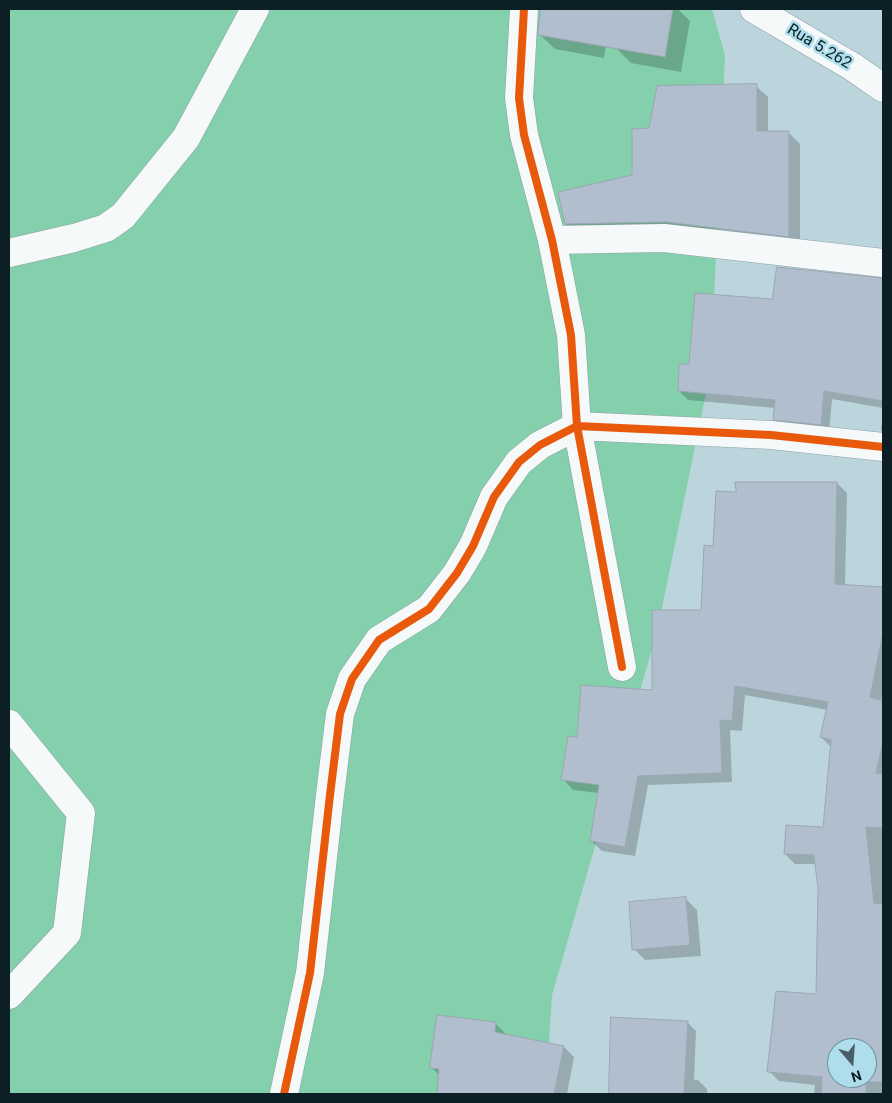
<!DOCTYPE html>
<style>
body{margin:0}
#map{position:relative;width:892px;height:1103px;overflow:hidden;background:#bcd5dd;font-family:Roboto,sans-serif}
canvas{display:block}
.frame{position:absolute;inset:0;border:10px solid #0c1f24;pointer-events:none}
.north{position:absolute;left:827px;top:1038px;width:50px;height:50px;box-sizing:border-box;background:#aeddeb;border:1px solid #6d919b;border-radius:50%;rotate:162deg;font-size:14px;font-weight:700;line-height:20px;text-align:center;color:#0c1f24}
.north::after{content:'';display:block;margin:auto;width:18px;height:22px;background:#4a5f65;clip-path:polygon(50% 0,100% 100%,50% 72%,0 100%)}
</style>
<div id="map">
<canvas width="892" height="1103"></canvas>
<div class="frame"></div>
<div class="north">N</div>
</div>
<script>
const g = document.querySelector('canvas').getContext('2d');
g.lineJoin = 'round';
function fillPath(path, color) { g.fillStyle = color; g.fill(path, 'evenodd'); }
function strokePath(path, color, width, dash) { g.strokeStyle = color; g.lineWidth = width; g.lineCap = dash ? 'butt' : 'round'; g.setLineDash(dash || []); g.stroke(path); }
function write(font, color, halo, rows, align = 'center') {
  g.font = font + ' Roboto,sans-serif'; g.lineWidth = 5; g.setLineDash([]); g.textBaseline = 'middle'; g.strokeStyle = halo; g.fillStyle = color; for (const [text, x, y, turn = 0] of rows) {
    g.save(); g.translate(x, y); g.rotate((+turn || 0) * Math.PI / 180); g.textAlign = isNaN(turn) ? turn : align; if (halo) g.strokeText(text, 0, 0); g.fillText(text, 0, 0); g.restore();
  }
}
fillPath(new Path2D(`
 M 9,9 L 712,9 L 725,55 L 711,369 L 657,632 L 552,995 L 546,1094 L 9,1094 Z`), '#85d0ac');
fillPath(new Path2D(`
 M 542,9 L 611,9 L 604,58 L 555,49 L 539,34 Z
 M 633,9 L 678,9 L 690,21 L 681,72 L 631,63 L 615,47 Z
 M 756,86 L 768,97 L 768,132 L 788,132 L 800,144 L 800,248 L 578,235 L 566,224 L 633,176 L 650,130 Z
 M 883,279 L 883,408 L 832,399 L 829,433 L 783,428 L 774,419 L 775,408 L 688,400 L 679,391 L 690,366 L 773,300 Z
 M 883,412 L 883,433 L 881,430 Z
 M 837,483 L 847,493 L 845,586 L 883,588 L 883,690 L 881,701 L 883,702 L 883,1094 L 814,1094 L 815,1085 L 779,1081 L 769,1071 L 818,995 L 819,889 L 816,864 L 795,864 L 785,854 L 824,828 L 831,747 L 821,737 L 828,710 L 745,695 L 742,731 L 730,730 L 732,782 L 648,785 L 635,856 L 602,851 L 591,841 L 599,793 L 573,790 L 563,779 L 578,739 L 653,692 L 702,612 L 714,547 L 737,493 ZM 837,1048 L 867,1048 L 867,1078 L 837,1078 Z
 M 686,899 L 697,910 L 701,956 L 645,960 L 634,949 Z
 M 438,1016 L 496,1024 L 506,1034 L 506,1036 L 564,1047 L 574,1057 L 567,1094 L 438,1094 L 440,1076 L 432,1068 Z
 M 612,1018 L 687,1022 L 696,1031 L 694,1080 L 698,1080 L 707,1089 L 707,1094 L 610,1094 Z`), '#0003');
const building = new Path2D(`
 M 541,9 L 673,9 L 665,57 L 538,35 Z
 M 757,84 L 757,131 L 789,131 L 789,237 L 666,222 L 565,224 L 558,192 L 632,175 L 632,129 L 649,128 L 657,86 Z
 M 777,267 L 883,278 L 883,401 L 824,391 L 821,425 L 773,420 L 775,400 L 678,391 L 679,364 L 689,364 L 695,293 L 772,299 Z
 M 735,482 L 837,482 L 835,584 L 883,587 L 883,633 L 870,697 L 883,701 L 883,742 L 876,773 L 883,774 L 883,828 L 866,827 L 874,903 L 883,904 L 883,1082 L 866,1082 L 866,1094 L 821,1094 L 822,1077 L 767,1072 L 776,991 L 816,994 L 818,889 L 814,855 L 784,854 L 786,825 L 823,827 L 831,740 L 820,737 L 828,702 L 735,686 L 732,721 L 720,720 L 722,773 L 638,776 L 625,847 L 590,841 L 599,785 L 561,780 L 568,736 L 577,737 L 581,685 L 652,690 L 652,610 L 701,610 L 704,545 L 713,546 L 716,491 L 736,492 ZM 837,1048 L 867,1048 L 867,1078 L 837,1078 Z
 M 686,897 L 690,945 L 632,950 L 629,902 Z
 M 437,1015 L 496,1022 L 495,1032 L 564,1046 L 554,1094 L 437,1094 L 439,1069 L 430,1068 Z
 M 611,1017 L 688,1021 L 684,1094 L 609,1094 Z`);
fillPath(building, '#b0becd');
strokePath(building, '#9ba7b1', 1);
const minor = new Path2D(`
 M 524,9 L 519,98 L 524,135 L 552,240 L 571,335 L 577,426 L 622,667
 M 754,9 L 853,67 L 883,88
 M 552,240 L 664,238 L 883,263
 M 9,253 L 74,238 L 106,228 L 123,216 L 186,138 L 255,9
 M 9,724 L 81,813 L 67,933 L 9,995
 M 284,1094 L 310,973 L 330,795 L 340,714 L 352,679 L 379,640 L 429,609 L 457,573 L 473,546 L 494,497 L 519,462 L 540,445 L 577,426 L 771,435 L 883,447`);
strokePath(minor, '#8a9fa4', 29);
strokePath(minor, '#f5f9fa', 28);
strokePath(new Path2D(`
 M 524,9 L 519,98 L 524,135 L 552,240 L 571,335 L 577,426 L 622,667
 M 284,1094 L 310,973 L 330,795 L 340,714 L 352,679 L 379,640 L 429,609 L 457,573 L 473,546 L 494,497 L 519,462 L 540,445 L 577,426 L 771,435 L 883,447`), '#e8590c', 8);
write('16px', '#0c1f24', '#aeddeb', [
 ["Rua 5.262",819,47,31]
]);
</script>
